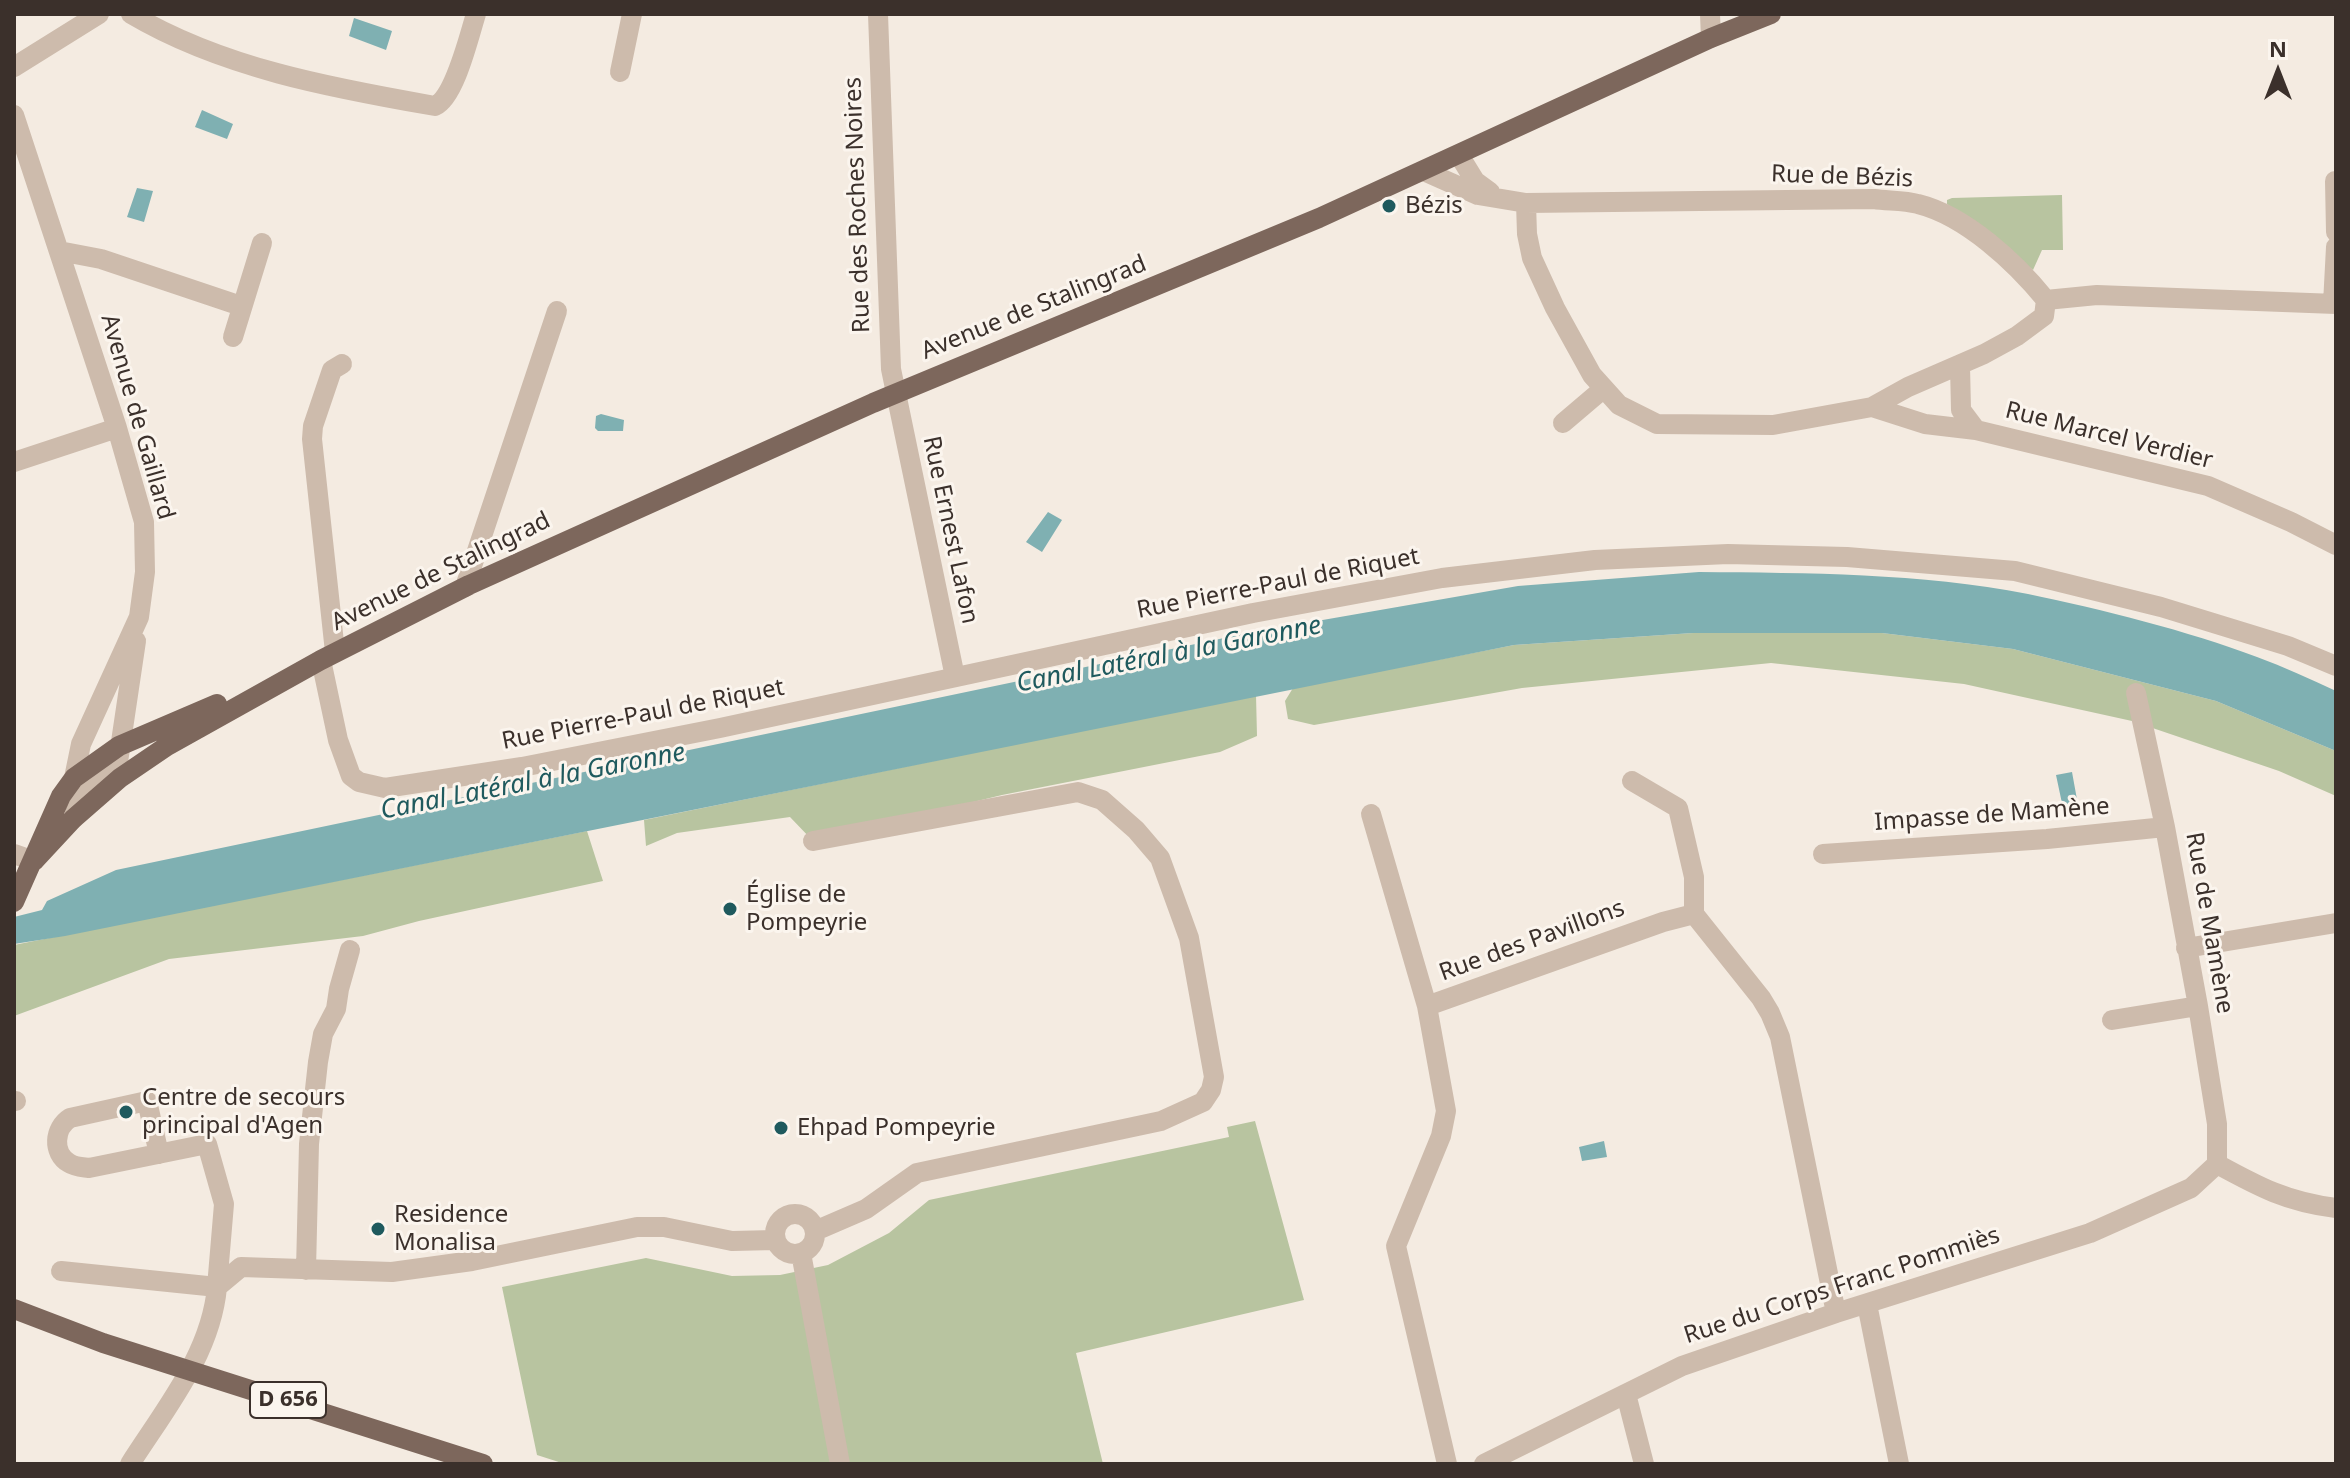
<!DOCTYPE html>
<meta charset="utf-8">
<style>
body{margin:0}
#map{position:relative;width:2350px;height:1478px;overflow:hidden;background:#f4ebe1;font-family:"Noto Sans",sans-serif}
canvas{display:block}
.frame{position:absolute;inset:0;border:16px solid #3b302b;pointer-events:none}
.north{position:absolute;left:2238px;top:32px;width:80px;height:80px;-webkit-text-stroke:6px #fbf5ee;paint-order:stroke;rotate:0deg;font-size:22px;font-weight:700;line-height:32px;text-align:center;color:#3b302b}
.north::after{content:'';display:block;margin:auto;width:28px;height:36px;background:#3b302b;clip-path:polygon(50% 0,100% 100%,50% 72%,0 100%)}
</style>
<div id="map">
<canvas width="2350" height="1478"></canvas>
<div class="frame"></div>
<div class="north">N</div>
</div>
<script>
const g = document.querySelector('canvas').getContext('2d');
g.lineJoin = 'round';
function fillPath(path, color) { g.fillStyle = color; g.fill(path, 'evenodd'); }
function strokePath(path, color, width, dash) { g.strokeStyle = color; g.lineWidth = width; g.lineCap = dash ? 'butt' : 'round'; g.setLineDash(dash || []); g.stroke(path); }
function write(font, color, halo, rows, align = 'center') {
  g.font = font + ' "Noto Sans",sans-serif'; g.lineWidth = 6; g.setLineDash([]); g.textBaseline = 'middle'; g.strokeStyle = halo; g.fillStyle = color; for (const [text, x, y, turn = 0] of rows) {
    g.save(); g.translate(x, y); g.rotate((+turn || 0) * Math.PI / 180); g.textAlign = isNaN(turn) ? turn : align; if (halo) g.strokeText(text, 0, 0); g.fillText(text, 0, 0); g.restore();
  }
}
fillPath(new Path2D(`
 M 2062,195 L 2063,250 L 2042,250 L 2033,270 L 1947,204 L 1947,200 L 1952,198 Z
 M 1693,633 L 1882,633 L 2013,649 L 2216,701 L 2336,751 L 2336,796 L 2279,771 L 2132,721 L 1964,684 L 1771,663 L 1522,688 L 1314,725 L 1288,719 L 1285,701 L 1293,688 L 1514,645 Z
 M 1256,695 L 1257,736 L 1220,752 L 1002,795 L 813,841 L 790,817 L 677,833 L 646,846 L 644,820 Z
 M 587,831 L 603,881 L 419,921 L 363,936 L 169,959 L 14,1016 L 14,945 Z
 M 1255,1121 L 1304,1300 L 1076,1353 L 1103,1464 L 565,1464 L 537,1455 L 502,1287 L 646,1258 L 732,1276 L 780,1275 L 828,1265 L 889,1233 L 929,1200 L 1229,1137 L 1227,1127 Z`), '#b8c4a0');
fillPath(new Path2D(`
 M 354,18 L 392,31 L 386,50 L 349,36 Z
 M 202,110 L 233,124 L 227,139 L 195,127 Z
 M 137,188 L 153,191 L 144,222 L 127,217 Z
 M 601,414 L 624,420 L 623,431 L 598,431 L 595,428 L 596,416 Z
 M 1048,512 L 1062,520 L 1042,552 L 1026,542 Z
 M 1699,572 C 1808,573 1920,573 2028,594 C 2101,609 2188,631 2257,657 C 2284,667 2310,679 2336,691 L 2336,751 L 2216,701 L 2013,649 L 1882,633 L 1693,633 L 1514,645 L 65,936 L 14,944 L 14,917 L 42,910 L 47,901 L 116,870 L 1248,633 L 1518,586 Z
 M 2072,772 L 2078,805 L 2063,808 L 2056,775 Z
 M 1604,1141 L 1607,1157 L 1582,1161 L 1579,1147 Z`), '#7fb0b2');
strokePath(new Path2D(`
 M 131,14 C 222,68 332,88 435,106 C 455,97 469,36 476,14
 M 878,14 L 891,369 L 955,677
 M 1710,14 L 1711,38
 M 14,67 L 99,14
 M 620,72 L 632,14
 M 14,115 L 117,428 L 144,522 L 145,572 L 139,617 L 81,744 L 74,778
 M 1459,155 L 1475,181 L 1490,192
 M 1424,171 L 1478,195 L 1526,203 L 1874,199 C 1888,201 1904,200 1918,204 C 1966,216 2016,263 2046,300 L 2097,295 L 2336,304
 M 2335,181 L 2336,232
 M 1526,203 L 1527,234 L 1532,258 L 1555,308 L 1592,375 L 1619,405 L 1657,424 L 1773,425 L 1872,407 L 1908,387 L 1984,354 L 2017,336 L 2044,316 L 2046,300
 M 59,251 L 101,259 L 241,306
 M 2333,304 L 2336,247
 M 233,337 L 262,243
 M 1960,366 L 1961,410 L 1976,430 L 2208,486 L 2291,522 L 2336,545
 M 1872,407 L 1925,424 L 1976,430
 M 1563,423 L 1603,389
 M 14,462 L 117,428
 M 465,587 L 557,311
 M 335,652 L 312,439 L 313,426 L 332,370 L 342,364
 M 321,660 L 338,740 L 351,776 L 359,782 L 385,788 L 522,767 L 720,728 L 1253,613 L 1442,578 L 1595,560 L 1728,554 L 1847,557 L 2015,571 L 2161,607 L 2288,646 L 2336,666
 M 2136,693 L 2165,827 L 2198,1006 L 2217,1124 L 2217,1164
 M 1632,781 L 1678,808 L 1694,877 L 1694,914
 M 1371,814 L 1427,1006
 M 73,819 L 83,789 L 118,762 L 136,641
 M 813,841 L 1078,792 L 1102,800 L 1136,830 L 1160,858 L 1189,938 L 1214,1077 L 1211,1090 L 1203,1102 L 1161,1121 L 917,1173 L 866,1209 L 815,1231
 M 14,854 L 34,861
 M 1823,854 L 2047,839 L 2165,827
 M 2186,948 L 2336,923
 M 2112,1020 L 2198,1006
 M 14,1101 L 16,1101
 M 2217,1164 C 2259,1187 2287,1202 2336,1208
 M775 1234a20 20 0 1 1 40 0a20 20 0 1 1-40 0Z
 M 801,1253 L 840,1464
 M 306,1270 L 309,1144 L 318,1062 L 323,1034 L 336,1009 L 339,989 L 350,950
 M 61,1271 L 217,1287 L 224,1204 L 207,1144 L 89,1168 C 82,1167 75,1167 69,1163 C 52,1153 54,1128 70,1118 L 147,1101 L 159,1154
 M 1867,1304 L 1899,1464
 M 1626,1394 L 1644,1464
 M 130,1464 C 165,1409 211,1354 217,1287 L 241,1267 L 392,1272 L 472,1261 L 637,1227 L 664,1227 L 732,1241 L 775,1240
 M 1447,1464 L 1396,1246 L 1441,1136 L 1446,1111 L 1427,1006 L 1663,922 L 1694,914 L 1761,998 L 1770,1013 L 1780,1037 L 1836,1313
 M 1484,1464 L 1682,1366 L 1836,1313 L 2090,1233 L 2191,1188 L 2217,1164`), '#cdbbac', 20);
strokePath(new Path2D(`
 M 34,861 L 73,819 L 120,778 L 167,746 L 321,660 L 469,585 L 873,403 L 1319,218 L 1711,38 L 1771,14
 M 14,902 L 61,796 L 74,778 L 119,746 L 217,704
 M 14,1309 L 103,1343 L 483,1464`), '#7d675c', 20);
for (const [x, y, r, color] of [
 [1389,206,8,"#1f5a5e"],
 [730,909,8,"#1f5a5e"],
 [126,1112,8,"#1f5a5e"],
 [781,1128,8,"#1f5a5e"],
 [378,1229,8,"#1f5a5e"]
]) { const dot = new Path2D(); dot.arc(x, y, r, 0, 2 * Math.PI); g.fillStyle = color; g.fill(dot); strokePath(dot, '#fbf5ee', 3); }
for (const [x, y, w] of [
 [288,1400,76]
]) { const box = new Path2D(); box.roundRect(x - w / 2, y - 18, w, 36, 6); g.fillStyle = '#fbf5ee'; g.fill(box); strokePath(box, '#3b302b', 2); }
write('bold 22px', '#3b302b', null, [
 ["D 656",288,1400]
]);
write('24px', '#3b302b', '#fbf5ee', [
 ["Rue de Bézis",1842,177,2],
 ["Rue des Roches Noires",858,205,-92],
 ["Avenue de Stalingrad",1034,308,-22],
 ["Avenue de Gaillard",137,417,74],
 ["Rue Marcel Verdier",2109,436,14],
 ["Rue Ernest Lafon",950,530,78],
 ["Avenue de Stalingrad",441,572,-26],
 ["Rue Pierre-Paul de Riquet",1278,584,-11],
 ["Rue Pierre-Paul de Riquet",643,715,-11],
 ["Impasse de Mamène",1992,815,-4],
 ["Rue de Mamène",2209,923,80],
 ["Rue des Pavillons",1532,941,-20],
 ["Rue du Corps Franc Pommiès",1842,1286,-18]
]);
write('24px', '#3b302b', '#fbf5ee', [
 ["Bézis",1405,206],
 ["Église de",746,895],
 ["Pompeyrie",746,923],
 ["Centre de secours",142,1098],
 ["principal d'Agen",142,1126],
 ["Ehpad Pompeyrie",797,1128],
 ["Residence",394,1215],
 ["Monalisa",394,1243]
], 'left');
write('italic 26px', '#1f5a5e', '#fbf5ee', [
 ["Canal Latéral à la Garonne",1169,655,-11],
 ["Canal Latéral à la Garonne",533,782,-11]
]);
</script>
